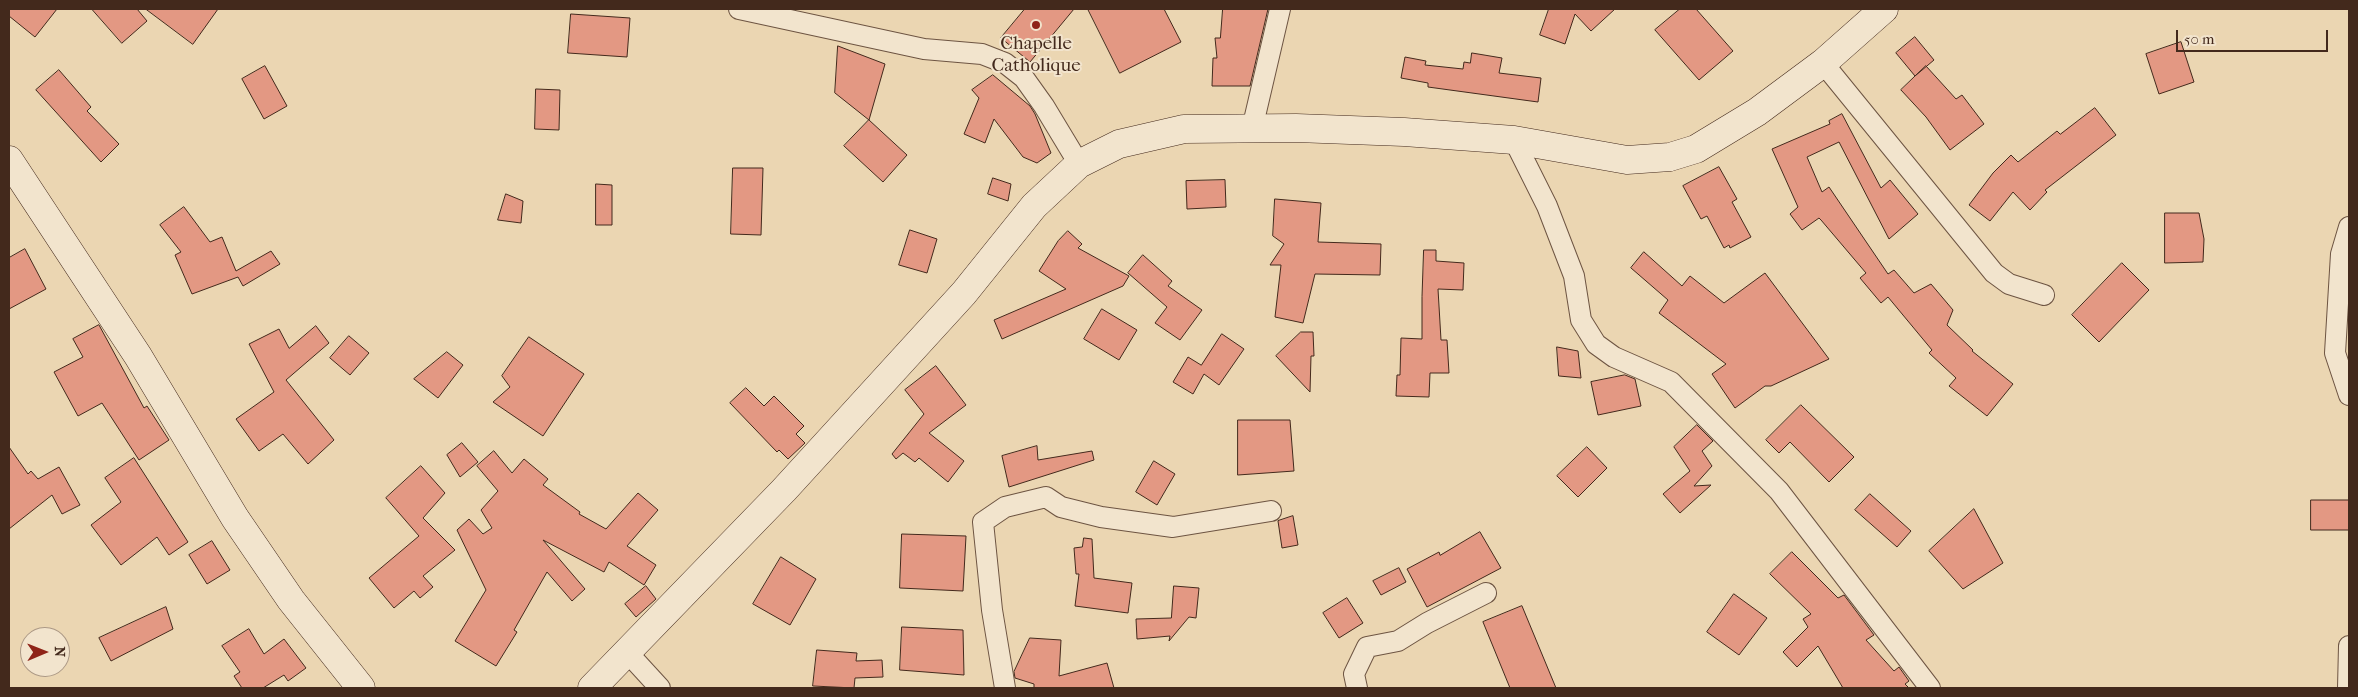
<!DOCTYPE html>
<style>
body{margin:0}
#map{position:relative;width:2358px;height:697px;overflow:hidden;background:#ebd6b2;font-family:"IM FELL French Canon",serif}
canvas{display:block}
.frame{position:absolute;inset:0;border:10px solid #43291c;pointer-events:none}
.north{position:absolute;left:20px;top:627px;width:50px;height:50px;box-sizing:border-box;background:#f2e4cd;border:1px solid #ac9986;border-radius:50%;rotate:89deg;font-size:14px;font-weight:700;line-height:20px;text-align:center;color:#43291c}
.north::after{content:'';display:block;margin:auto;width:18px;height:22px;background:#8f2418;clip-path:polygon(50% 0,100% 100%,50% 72%,0 100%)}
.scale{position:absolute;left:2176px;top:30px;width:152px;height:22px;box-sizing:border-box;border:2px solid #43291c;border-top:0;padding-left:6px;font-size:15px;line-height:18px;white-space:nowrap;color:#43291c;-webkit-text-stroke:4px #f2e4cd;paint-order:stroke}
</style>
<div id="map">
<canvas width="2358" height="697"></canvas>
<div class="frame"></div>
<div class="north">N</div>
<div class="scale">50 m</div>
</div>
<script>
const g = document.querySelector('canvas').getContext('2d');
g.lineJoin = 'round';
function fillPath(path, color) { g.fillStyle = color; g.fill(path, 'evenodd'); }
function strokePath(path, color, width, dash) { g.strokeStyle = color; g.lineWidth = width; g.lineCap = dash ? 'butt' : 'round'; g.setLineDash(dash || []); g.stroke(path); }
function write(font, color, halo, rows, align = 'center') {
  g.font = font + ' "IM FELL French Canon",serif'; g.lineWidth = 4; g.setLineDash([]); g.textBaseline = 'middle'; g.strokeStyle = halo; g.fillStyle = color; for (const [text, x, y, turn = 0] of rows) {
    g.save(); g.translate(x, y); g.rotate((+turn || 0) * Math.PI / 180); g.textAlign = isNaN(turn) ? turn : align; if (halo) g.strokeText(text, 0, 0); g.fillText(text, 0, 0); g.restore();
  }
}
const building = new Path2D(`
 M 9,9 L 57,9 L 35,37 L 9,16 Z
 M 92,9 L 137,9 L 147,21 L 122,43 Z
 M 146,9 L 218,9 L 193,44 Z
 M 1025,9 L 1074,9 L 1030,62 L 1001,38 Z
 M 1088,9 L 1164,9 L 1181,42 L 1120,73 Z
 M 1223,9 L 1268,9 L 1250,86 L 1212,86 L 1213,58 L 1217,58 L 1215,38 L 1220,38 Z
 M 1549,9 L 1615,9 L 1591,31 L 1575,14 L 1565,44 L 1540,35 Z
 M 1680,9 L 1696,9 L 1733,51 L 1699,80 L 1655,30 Z
 M 571,14 L 630,18 L 627,57 L 568,53 Z
 M 1915,37 L 1934,60 L 1915,76 L 1896,53 Z
 M 2181,42 L 2194,82 L 2159,94 L 2146,54 Z
 M 838,46 L 885,64 L 869,120 L 835,93 Z
 M 1472,53 L 1502,58 L 1499,73 L 1541,78 L 1538,102 L 1428,87 L 1428,83 L 1401,78 L 1405,57 L 1426,61 L 1425,65 L 1463,69 L 1464,62 L 1470,63 Z
 M 265,66 L 287,106 L 264,119 L 242,79 Z
 M 1926,66 L 1956,99 L 1962,95 L 1984,124 L 1950,150 L 1926,117 L 1901,90 Z
 M 59,70 L 91,107 L 87,111 L 119,144 L 101,162 L 36,90 Z
 M 993,75 L 1030,106 L 1035,114 L 1051,153 L 1037,163 L 1023,157 L 994,119 L 985,143 L 964,134 L 979,98 L 972,90 Z
 M 536,89 L 560,90 L 559,130 L 535,129 Z
 M 2095,108 L 2116,135 L 2045,190 L 2047,192 L 2030,210 L 2013,192 L 1990,221 L 1969,205 L 1993,173 L 2011,155 L 2018,162 L 2057,131 L 2060,134 Z
 M 1842,114 L 1881,188 L 1890,180 L 1918,214 L 1889,239 L 1839,142 L 1807,157 L 1822,192 L 1829,187 L 1888,274 L 1894,270 L 1914,293 L 1931,284 L 1953,310 L 1947,325 L 1973,350 L 1972,351 L 2013,384 L 1987,416 L 1949,386 L 1956,378 L 1929,353 L 1932,350 L 1888,297 L 1881,303 L 1860,278 L 1866,273 L 1821,220 L 1819,218 L 1802,230 L 1790,214 L 1798,207 L 1772,149 L 1830,124 L 1829,121 Z
 M 869,120 L 907,155 L 883,182 L 844,146 Z
 M 1719,167 L 1737,199 L 1732,202 L 1751,237 L 1730,248 L 1729,245 L 1724,248 L 1707,216 L 1701,219 L 1683,186 Z
 M 733,168 L 763,168 L 761,235 L 731,234 Z
 M 993,178 L 1011,184 L 1008,201 L 988,194 Z
 M 1225,180 L 1226,207 L 1187,209 L 1186,181 Z
 M 596,184 L 612,185 L 612,225 L 596,225 Z
 M 506,194 L 523,201 L 521,223 L 498,220 Z
 M 1275,199 L 1321,203 L 1318,242 L 1381,244 L 1380,275 L 1315,274 L 1303,323 L 1275,317 L 1281,265 L 1270,265 L 1284,244 L 1273,236 Z
 M 184,207 L 210,242 L 222,237 L 236,271 L 271,251 L 280,264 L 243,286 L 238,277 L 192,294 L 175,255 L 181,252 L 160,225 Z
 M 2165,213 L 2199,213 L 2204,239 L 2203,262 L 2165,263 Z
 M 910,230 L 937,239 L 927,273 L 899,265 Z
 M 1068,231 L 1082,244 L 1078,248 L 1129,276 L 1123,286 L 1002,339 L 994,320 L 1066,289 L 1039,271 L 1058,241 Z
 M 25,249 L 46,289 L 9,309 L 9,258 Z
 M 1424,250 L 1436,250 L 1436,261 L 1464,263 L 1463,290 L 1438,289 L 1441,340 L 1447,340 L 1449,373 L 1430,373 L 1429,397 L 1396,396 L 1397,375 L 1400,375 L 1401,338 L 1422,339 L 1422,297 Z
 M 1644,252 L 1682,286 L 1690,276 L 1724,303 L 1765,273 L 1829,359 L 1771,386 L 1765,386 L 1735,408 L 1712,374 L 1726,364 L 1659,313 L 1668,300 L 1631,268 Z
 M 1143,255 L 1172,281 L 1168,286 L 1202,310 L 1180,340 L 1155,323 L 1167,307 L 1128,273 Z
 M 2122,263 L 2149,290 L 2099,342 L 2072,315 Z
 M 1102,309 L 1137,330 L 1119,360 L 1084,339 Z
 M 99,325 L 144,408 L 147,406 L 169,440 L 139,460 L 102,403 L 78,416 L 54,372 L 83,357 L 73,339 Z
 M 316,326 L 329,343 L 286,380 L 334,440 L 308,464 L 283,434 L 259,451 L 236,419 L 274,392 L 249,344 L 279,329 L 289,348 Z
 M 1301,332 L 1313,332 L 1314,356 L 1311,356 L 1310,392 L 1276,356 Z
 M 1222,334 L 1244,349 L 1219,385 L 1204,374 L 1193,394 L 1173,382 L 1188,357 L 1201,365 Z
 M 349,336 L 369,353 L 350,375 L 330,358 Z
 M 529,337 L 584,374 L 543,436 L 493,402 L 510,387 L 502,376 Z
 M 1557,347 L 1578,351 L 1581,378 L 1559,376 Z
 M 447,352 L 463,365 L 438,398 L 414,379 Z
 M 936,366 L 966,405 L 929,433 L 964,461 L 948,482 L 919,458 L 915,462 L 903,453 L 896,459 L 892,454 L 924,414 L 905,390 Z
 M 1625,375 L 1635,379 L 1641,406 L 1598,415 L 1591,382 Z
 M 746,388 L 764,406 L 774,396 L 804,426 L 796,434 L 805,443 L 788,459 L 779,450 L 777,452 L 730,403 Z
 M 1801,405 L 1854,457 L 1829,482 L 1790,442 L 1779,453 L 1766,440 Z
 M 1238,420 L 1290,420 L 1294,471 L 1238,475 Z
 M 1697,425 L 1713,441 L 1702,451 L 1712,466 L 1694,486 L 1711,485 L 1680,513 L 1663,494 L 1690,471 L 1674,447 Z
 M 462,443 L 478,462 L 460,477 L 447,455 Z
 M 1037,446 L 1038,460 L 1092,451 L 1094,460 L 1009,487 L 1002,456 Z
 M 9,447 L 28,474 L 31,471 L 38,479 L 59,467 L 80,505 L 62,514 L 52,495 L 9,529 Z
 M 1587,447 L 1607,468 L 1578,497 L 1557,476 Z
 M 494,451 L 512,473 L 524,459 L 548,479 L 543,485 L 580,512 L 579,514 L 606,529 L 638,493 L 658,510 L 627,546 L 656,565 L 644,585 L 609,562 L 604,572 L 543,540 L 585,589 L 572,601 L 547,572 L 514,630 L 517,632 L 496,666 L 455,641 L 486,590 L 457,530 L 469,519 L 483,534 L 492,528 L 481,510 L 498,491 L 477,466 Z
 M 134,458 L 188,542 L 169,555 L 157,537 L 121,565 L 91,525 L 121,502 L 105,478 Z
 M 1154,461 L 1175,474 L 1157,505 L 1136,492 Z
 M 421,466 L 445,493 L 423,518 L 455,550 L 423,576 L 433,587 L 420,598 L 414,591 L 394,608 L 369,578 L 419,536 L 386,498 Z
 M 1870,494 L 1911,531 L 1897,547 L 1855,510 Z
 M 2311,500 L 2349,500 L 2349,530 L 2311,530 Z
 M 1974,509 L 2003,563 L 1963,589 L 1929,551 Z
 M 1293,516 L 1298,545 L 1282,548 L 1278,521 Z
 M 1480,532 L 1501,568 L 1427,607 L 1407,569 L 1439,552 L 1440,555 Z
 M 902,534 L 966,536 L 963,591 L 900,588 Z
 M 1084,538 L 1092,539 L 1094,578 L 1132,583 L 1128,613 L 1075,606 L 1079,574 L 1076,574 L 1074,548 L 1082,547 Z
 M 212,541 L 230,570 L 207,584 L 189,555 Z
 M 1792,552 L 1838,598 L 1844,595 L 1874,635 L 1866,640 L 1894,671 L 1899,667 L 1909,681 L 1905,684 L 1909,688 L 1843,688 L 1818,646 L 1797,667 L 1783,652 L 1808,627 L 1803,619 L 1811,614 L 1770,574 Z
 M 781,557 L 816,579 L 790,625 L 753,604 Z
 M 1399,568 L 1406,582 L 1381,595 L 1373,581 Z
 M 646,586 L 656,599 L 636,617 L 625,604 Z
 M 1174,586 L 1199,588 L 1196,618 L 1189,617 L 1169,641 L 1170,636 L 1137,639 L 1136,619 L 1171,618 Z
 M 1734,594 L 1767,618 L 1739,655 L 1707,632 Z
 M 1347,598 L 1363,623 L 1339,638 L 1323,613 Z
 M 1522,606 L 1556,688 L 1510,688 L 1483,622 Z
 M 166,607 L 173,629 L 111,661 L 99,638 Z
 M 902,627 L 963,630 L 964,675 L 900,670 Z
 M 249,629 L 264,654 L 284,639 L 306,668 L 288,681 L 284,675 L 263,688 L 242,688 L 234,676 L 240,672 L 222,646 Z
 M 1030,638 L 1061,640 L 1059,676 L 1107,663 L 1114,688 L 1034,688 L 1034,684 L 1015,678 L 1014,672 Z
 M 817,650 L 857,653 L 856,661 L 882,660 L 883,677 L 855,678 L 854,688 L 813,686 Z`);
fillPath(building, '#e39883');
strokePath(building, '#43291c', 1);
const street = new Path2D(`
 M 739,9 L 924,49 L 982,54 L 1005,63 L 1024,78 L 1044,106 L 1079,164
 M 1823,63 L 1994,273 L 2009,284 L 2044,295
 M 1252,129 L 1280,9
 M 1514,140 L 1547,206 L 1574,276 L 1581,320 L 1596,344 L 1614,357 L 1671,382 L 1779,491 L 1930,688
 M 2349,227 L 2341,254 L 2335,353 L 2349,395
 M 627,652 L 660,688
 M 1005,688 L 992,610 L 983,522 L 1005,507 L 1046,497 L 1061,507 L 1101,517 L 1173,527 L 1271,511
 M 1357,688 L 1354,674 L 1367,647 L 1398,641 L 1427,623 L 1486,593
 M 2348,688 L 2349,646`);
const secondary = new Path2D(`
 M 9,160 L 138,356 L 235,518 L 291,600 L 361,688
 M 592,688 L 784,490 L 964,293 L 1034,206 L 1079,164 L 1119,144 L 1184,129 L 1296,128 L 1404,132 L 1514,140 L 1627,160 L 1670,157 L 1696,149 L 1757,112 L 1823,63 L 1884,9`);
strokePath(street, '#6d5442', 22);
strokePath(secondary, '#43291c', 29);
strokePath(street, '#f2e4cd', 20);
strokePath(secondary, '#f2e4cd', 28);
for (const [x, y, r, color] of [
 [1036,25,5,"#8f2418"]
]) { const dot = new Path2D(); dot.arc(x, y, r, 0, 2 * Math.PI); g.fillStyle = color; g.fill(dot); strokePath(dot, '#f2e4cd', 2); }
write('19px', '#43291c', '#f2e4cd', [
 ["Chapelle",1036,44],
 ["Catholique",1036,66]
]);
</script>
